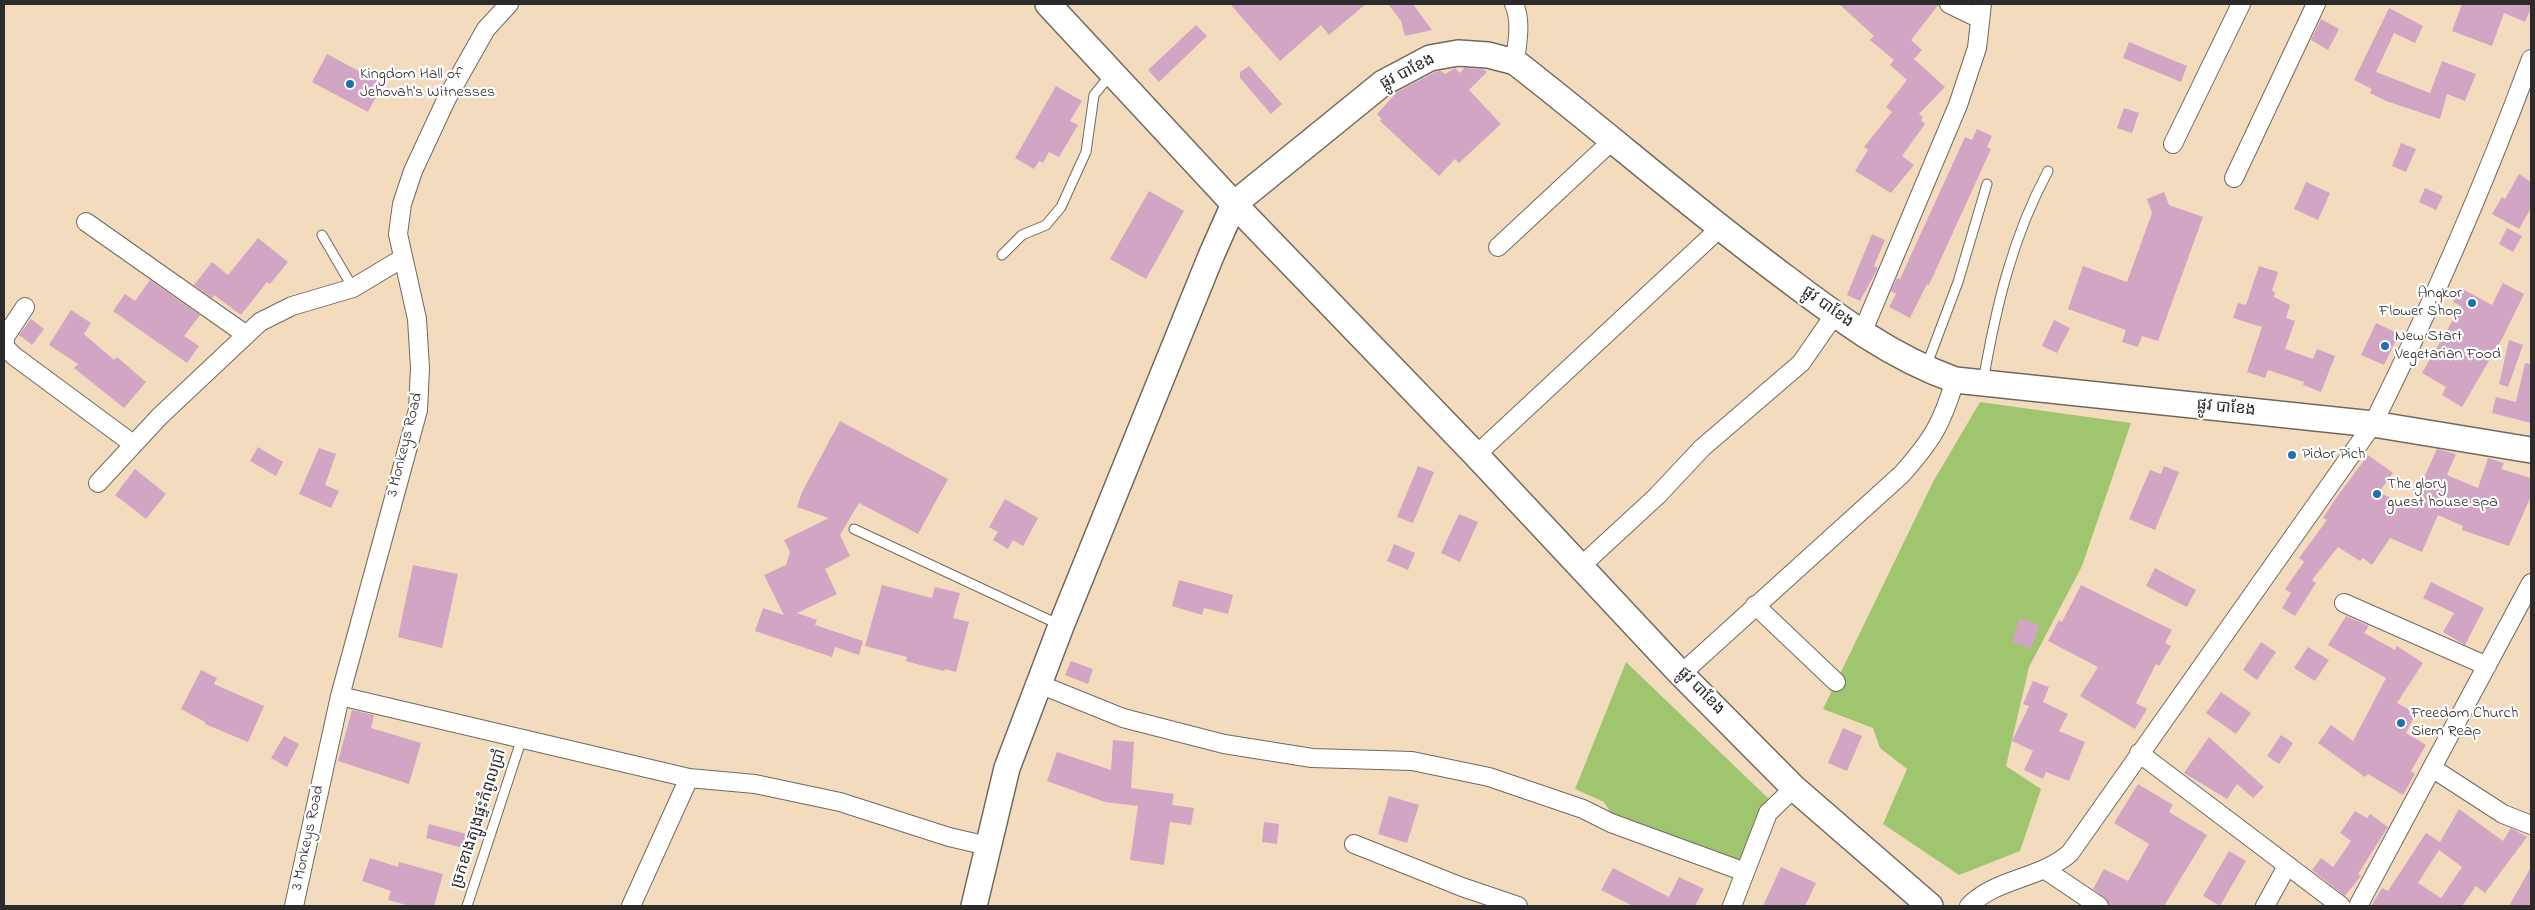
<!DOCTYPE html>
<meta charset="utf-8">
<style>
body{margin:0}
#map{position:relative;width:2535px;height:910px;overflow:hidden;background:#f3dcbe;font-family:"Indie Flower",sans-serif}
canvas{display:block}
.frame{position:absolute;inset:0;border:5px solid #2b2b2b;pointer-events:none}
</style>
<div id="map">
<canvas width="2535" height="910"></canvas>
<div class="frame"></div>
</div>
<script>
const g = document.querySelector('canvas').getContext('2d');
g.lineJoin = 'round';
function fillPath(path, color) { g.fillStyle = color; g.fill(path, 'evenodd'); }
function strokePath(path, color, width, dash) { g.strokeStyle = color; g.lineWidth = width; g.lineCap = dash ? 'butt' : 'round'; g.setLineDash(dash || []); g.stroke(path); }
function write(font, color, halo, rows, align = 'center') {
  g.font = font + ' "Indie Flower","Noto Sans Khmer",sans-serif'; g.lineWidth = 4.5; g.setLineDash([]); g.textBaseline = 'middle'; g.strokeStyle = halo; g.fillStyle = color; for (const [text, x, y, turn = 0] of rows) {
    g.save(); g.translate(x, y); g.rotate((+turn || 0) * Math.PI / 180); g.textAlign = isNaN(turn) ? turn : align; if (halo) g.strokeText(text, 0, 0); g.fillText(text, 0, 0); g.restore();
  }
}
fillPath(new Path2D(`
 M 1980,402 L 2131,423 L 2082,566 L 2029,667 L 2006,766 L 2041,789 L 2020,851 L 1959,875 L 1883,824 L 1907,769 L 1880,748 L 1873,728 L 1823,709 L 1933,482 Z
 M 1626,662 L 1770,800 L 1742,864 L 1613,816 L 1604,802 L 1575,789 Z`), '#a0c56f');
fillPath(new Path2D(`
 M 1230,4 L 1366,4 L 1329,35 L 1321,25 L 1280,61 Z
 M 1388,4 L 1413,4 L 1432,30 L 1405,36 L 1401,21 Z
 M 1839,4 L 1939,4 L 1911,40 L 1922,50 L 1914,59 L 1945,87 L 1919,114 L 1923,117 L 1921,120 L 1925,124 L 1902,156 L 1914,165 L 1891,193 L 1855,171 L 1868,150 L 1864,147 L 1892,112 L 1886,107 L 1907,80 L 1890,65 L 1894,60 L 1870,40 L 1874,36 Z
 M 2462,4 L 2531,4 L 2531,8 L 2525,22 L 2504,13 L 2492,46 L 2452,31 Z
 M 2389,8 L 2423,26 L 2415,43 L 2394,33 L 2376,72 L 2430,93 L 2442,61 L 2476,74 L 2465,101 L 2447,94 L 2440,119 L 2386,101 L 2370,93 L 2372,89 L 2354,80 Z
 M 2321,19 L 2339,29 L 2328,50 L 2311,40 Z
 M 1196,25 L 1207,36 L 1159,82 L 1148,70 Z
 M 2129,42 L 2187,66 L 2181,82 L 2123,58 Z
 M 327,54 L 383,84 L 368,112 L 312,82 Z
 M 1249,66 L 1282,104 L 1271,114 L 1240,78 L 1240,72 Z
 M 1455,68 L 1460,73 L 1464,68 L 1483,69 L 1487,72 L 1469,90 L 1501,124 L 1459,163 L 1455,159 L 1439,176 L 1380,121 L 1382,119 L 1377,114 L 1397,92 L 1435,72 L 1441,71 L 1445,74 Z
 M 1056,86 L 1082,101 L 1070,121 L 1078,125 L 1059,157 L 1049,152 L 1043,163 L 1039,161 L 1034,169 L 1015,158 Z
 M 2124,108 L 2139,113 L 2132,133 L 2117,128 Z
 M 1977,129 L 1992,136 L 1987,147 L 1991,149 L 1929,285 L 1927,284 L 1910,318 L 1889,307 L 1896,294 L 1891,291 L 1897,278 L 1900,279 L 1965,137 L 1972,140 Z
 M 2401,143 L 2416,149 L 2406,172 L 2392,166 Z
 M 2519,174 L 2531,182 L 2531,208 L 2519,229 L 2492,214 L 2502,197 L 2505,199 Z
 M 2306,182 L 2330,193 L 2318,220 L 2294,209 Z
 M 2425,188 L 2443,196 L 2436,210 L 2419,202 Z
 M 1149,191 L 1184,211 L 1146,279 L 1110,259 Z
 M 2164,192 L 2169,205 L 2203,217 L 2158,341 L 2142,336 L 2138,347 L 2122,342 L 2126,330 L 2068,309 L 2083,266 L 2127,282 L 2152,213 L 2147,199 Z
 M 2507,228 L 2522,236 L 2513,252 L 2499,244 Z
 M 1872,234 L 1885,240 L 1874,266 L 1878,268 L 1860,301 L 1847,295 Z
 M 258,238 L 288,262 L 270,284 L 267,282 L 241,315 L 214,295 L 212,298 L 194,285 L 212,262 L 228,275 Z
 M 2259,266 L 2278,272 L 2272,291 L 2275,292 L 2274,297 L 2290,305 L 2286,318 L 2295,321 L 2285,349 L 2313,359 L 2317,349 L 2335,356 L 2321,392 L 2303,385 L 2304,382 L 2268,370 L 2265,378 L 2247,372 L 2262,327 L 2233,318 L 2238,303 L 2246,305 Z
 M 150,280 L 200,315 L 184,336 L 199,346 L 187,363 L 113,311 L 125,294 L 135,301 Z
 M 2503,283 L 2524,294 L 2503,337 L 2462,407 L 2442,395 L 2446,387 L 2422,373 L 2461,306 L 2453,302 L 2461,288 L 2492,305 Z
 M 71,310 L 91,323 L 84,334 L 114,360 L 117,357 L 146,382 L 124,408 L 74,368 L 78,364 L 49,345 Z
 M 31,319 L 44,329 L 32,345 L 19,335 Z
 M 2054,320 L 2070,328 L 2057,353 L 2042,346 Z
 M 2376,323 L 2399,334 L 2384,365 L 2361,355 Z
 M 2509,340 L 2523,345 L 2508,387 L 2499,384 Z
 M 2525,363 L 2531,364 L 2531,423 L 2492,413 L 2496,397 L 2516,402 Z
 M 840,421 L 948,479 L 918,534 L 859,503 L 840,535 L 850,556 L 825,569 L 837,594 L 797,613 L 817,620 L 815,625 L 863,641 L 859,655 L 835,647 L 832,657 L 755,631 L 763,608 L 784,615 L 764,575 L 786,565 L 790,552 L 784,540 L 829,518 L 797,507 L 802,492 Z
 M 258,447 L 283,462 L 276,476 L 250,461 Z
 M 319,448 L 336,454 L 325,485 L 339,491 L 331,508 L 299,494 Z
 M 2437,449 L 2456,454 L 2447,475 L 2478,488 L 2488,458 L 2504,463 L 2501,469 L 2531,478 L 2531,496 L 2509,546 L 2462,530 L 2463,526 L 2438,515 L 2422,552 L 2390,538 L 2372,565 L 2363,558 L 2360,561 L 2338,547 L 2312,580 L 2316,583 L 2295,616 L 2282,608 L 2291,593 L 2285,589 L 2304,562 L 2299,558 L 2327,520 L 2323,518 L 2336,498 L 2368,455 L 2393,473 L 2379,492 L 2410,508 Z
 M 1418,466 L 1434,472 L 1413,523 L 1397,517 Z
 M 2164,466 L 2179,472 L 2155,530 L 2129,519 L 2150,470 L 2161,474 Z
 M 135,469 L 166,494 L 146,519 L 115,495 Z
 M 1005,499 L 1038,518 L 1023,546 L 1013,540 L 1008,549 L 993,540 L 998,532 L 989,527 Z
 M 1459,514 L 1478,522 L 1460,562 L 1441,553 Z
 M 1394,544 L 1415,553 L 1408,570 L 1387,561 Z
 M 413,565 L 458,574 L 442,648 L 398,637 Z
 M 2155,568 L 2196,590 L 2187,607 L 2146,586 Z
 M 1179,580 L 1233,595 L 1228,614 L 1204,608 L 1202,615 L 1172,606 Z
 M 2431,582 L 2484,608 L 2465,645 L 2443,632 L 2454,613 L 2423,598 Z
 M 882,585 L 932,598 L 935,587 L 960,593 L 953,618 L 969,622 L 956,672 L 945,669 L 944,671 L 920,665 L 906,661 L 907,657 L 865,646 Z
 M 2081,585 L 2172,630 L 2165,643 L 2171,646 L 2159,666 L 2156,664 L 2136,703 L 2147,709 L 2135,729 L 2080,696 L 2098,667 L 2048,641 L 2059,620 L 2062,622 Z
 M 2346,616 L 2369,626 L 2364,633 L 2395,650 L 2397,646 L 2423,663 L 2397,703 L 2416,713 L 2406,733 L 2426,745 L 2411,771 L 2415,774 L 2403,795 L 2368,774 L 2365,777 L 2318,743 L 2331,725 L 2353,741 L 2386,678 L 2328,645 Z
 M 2020,618 L 2039,625 L 2031,649 L 2012,642 Z
 M 2261,642 L 2276,652 L 2257,680 L 2243,670 Z
 M 2308,647 L 2329,660 L 2315,681 L 2294,668 Z
 M 1071,661 L 1093,669 L 1088,684 L 1065,675 Z
 M 201,670 L 217,678 L 214,684 L 264,706 L 248,742 L 205,724 L 205,722 L 181,709 Z
 M 2033,681 L 2049,687 L 2043,702 L 2068,714 L 2059,731 L 2085,742 L 2069,781 L 2046,772 L 2043,779 L 2024,770 L 2033,751 L 2012,741 L 2029,706 L 2023,704 Z
 M 2221,692 L 2251,713 L 2236,734 L 2206,713 Z
 M 352,710 L 374,715 L 371,728 L 421,743 L 409,784 L 338,761 Z
 M 1843,728 L 1862,736 L 1847,771 L 1828,763 Z
 M 2281,735 L 2293,743 L 2279,764 L 2267,756 Z
 M 284,736 L 299,744 L 287,767 L 271,758 Z
 M 2209,737 L 2264,787 L 2253,798 L 2237,784 L 2227,799 L 2184,773 Z
 M 1113,740 L 1134,742 L 1131,788 L 1174,794 L 1172,805 L 1194,808 L 1191,825 L 1170,822 L 1164,865 L 1130,860 L 1138,806 L 1105,802 L 1047,781 L 1057,752 L 1111,770 Z
 M 2138,784 L 2173,805 L 2169,812 L 2207,835 L 2164,906 L 2110,906 L 2105,898 L 2093,889 L 2104,869 L 2128,881 L 2149,844 L 2114,823 Z
 M 1389,796 L 1419,805 L 1407,843 L 1378,834 Z
 M 2459,809 L 2503,841 L 2511,828 L 2527,837 L 2485,893 L 2476,886 L 2462,906 L 2371,906 L 2382,888 L 2388,891 L 2426,833 L 2440,842 ZM 2439,850 L 2462,867 L 2441,898 L 2418,883 Z
 M 2355,811 L 2367,818 L 2370,814 L 2388,827 L 2358,874 L 2361,876 L 2345,896 L 2312,870 L 2321,858 L 2333,867 L 2351,841 L 2340,833 Z
 M 1264,822 L 1279,824 L 1277,844 L 1262,842 Z
 M 429,824 L 474,836 L 470,850 L 426,838 Z
 M 2229,851 L 2246,861 L 2220,906 L 2203,896 Z
 M 370,858 L 398,867 L 399,862 L 443,874 L 434,906 L 410,906 L 388,900 L 391,891 L 362,881 Z
 M 1781,867 L 1816,883 L 1805,906 L 1763,906 Z
 M 2531,867 L 2531,906 L 2509,906 Z
 M 1613,868 L 1669,897 L 1679,877 L 1704,889 L 1695,906 L 1633,906 L 1601,890 Z`), '#d2a5c4');
const lane = new Path2D(`
 M 322,235 L 353,288
 M 1002,255 L 1022,235 L 1046,225 L 1061,207 L 1086,152 L 1094,95 L 1111,74
 M 1926,367 L 1958,282 L 1987,184
 M 1983,382 C 1996,307 2012,238 2048,171
 M 854,529 L 1060,625
 M 467,906 L 521,741`);
const street = new Path2D(`
 M 1514,4 C 1522,22 1517,43 1515,62
 M 1949,4 L 1980,19
 M 2173,144 L 2241,4
 M 2234,178 L 2316,4
 M 86,222 L 245,334
 M 1498,247 L 1613,140
 M 25,307 L 5,337 L 5,347 L 14,356 L 133,444
 M 1862,333 L 1958,105 L 1977,48 L 1982,4
 M 1476,455 L 1720,228
 M 98,483 L 159,417 L 260,322 L 292,306 L 353,288 L 403,258
 M 1580,567 L 1657,496 L 1702,448 L 1801,363 L 1835,314
 M 2344,603 L 2487,666
 M 1755,605 L 1836,682
 M 1681,674 L 1902,474 C 1932,440 1942,424 1955,380
 M 1039,684 L 1123,718 L 1224,744 L 1312,758 L 1412,761 L 1489,777 L 1583,809 L 1611,823 L 1745,872
 M 340,696 L 689,778 L 755,784 L 840,802 L 949,837 L 988,846
 M 2139,753 L 2341,906
 M 2432,768 L 2503,814 L 2531,825
 M 1354,844 L 1462,887 L 1518,906
 M 2044,869 L 2099,906
 M 294,906 L 340,696 L 418,410 L 420,368 L 417,319 L 398,234 L 402,204 L 413,171 L 447,98 L 486,29 L 509,4
 M 631,906 L 689,778
 M 1732,906 L 1768,813 L 1794,788
 M 1969,906 C 1996,878 2041,879 2070,853 L 2373,424 C 2432,305 2485,183 2531,59
 M 2265,906 L 2287,866
 M 2358,906 L 2531,583`);
const secondary = new Path2D(`
 M 1048,4 L 1234,204 L 1476,455 L 1681,674 L 1794,788 L 1930,906
 M 974,906 L 1007,768 L 1061,626 L 1211,256 L 1234,204 L 1383,83 L 1430,58 L 1458,53 L 1488,55 L 1515,62 C 1604,131 1688,205 1778,272 C 1835,315 1888,356 1955,380 L 2373,424 L 2531,450`);
strokePath(lane, '#71695e', 11);
strokePath(street, '#71695e', 20);
strokePath(secondary, '#71695e', 28);
strokePath(lane, '#fff', 9);
strokePath(street, '#fff', 18);
strokePath(secondary, '#fff', 25);
for (const [x, y, r, color] of [
 [350,84,5,"#1f6fb2"],
 [2472,303,5,"#1f6fb2"],
 [2385,346,5,"#1f6fb2"],
 [2292,455,5,"#1f6fb2"],
 [2377,494,5,"#1f6fb2"],
 [2401,723,5,"#1f6fb2"]
]) { const dot = new Path2D(); dot.arc(x, y, r, 0, 2 * Math.PI); g.fillStyle = color; g.fill(dot); strokePath(dot, '#fff', 2); }
write('16px', '#2b2b2b', '#fff', [
 ["ផ្លូវ បាខែង",1408,73,-27],
 ["ផ្លូវ បាខែង",1827,308,36],
 ["ផ្លូវ បាខែង",2226,409,6],
 ["3 Monkeys Road",406,445,-76],
 ["ផ្លូវ បាខែង",1700,692,46],
 ["ច្រកខាងត្បូងផ្ទះកំពូលប្រាំ",480,819,-72],
 ["3 Monkeys Road",309,838,-78]
]);
write('16px', '#2b2b2b', '#fff', [
 ["Kingdom Hall of",360,75],
 ["Jehovah's Witnesses",360,93],
 ["Angkor",2462,294,"right"],
 ["Flower Shop",2462,312,"right"],
 ["New Start",2395,337],
 ["Vegetarian Food",2395,355],
 ["Pidor Pich",2302,455],
 ["The glory",2387,485],
 ["guest house spa",2387,503],
 ["Freedom Church",2411,714],
 ["Siem Reap",2411,732]
], 'left');
</script>
